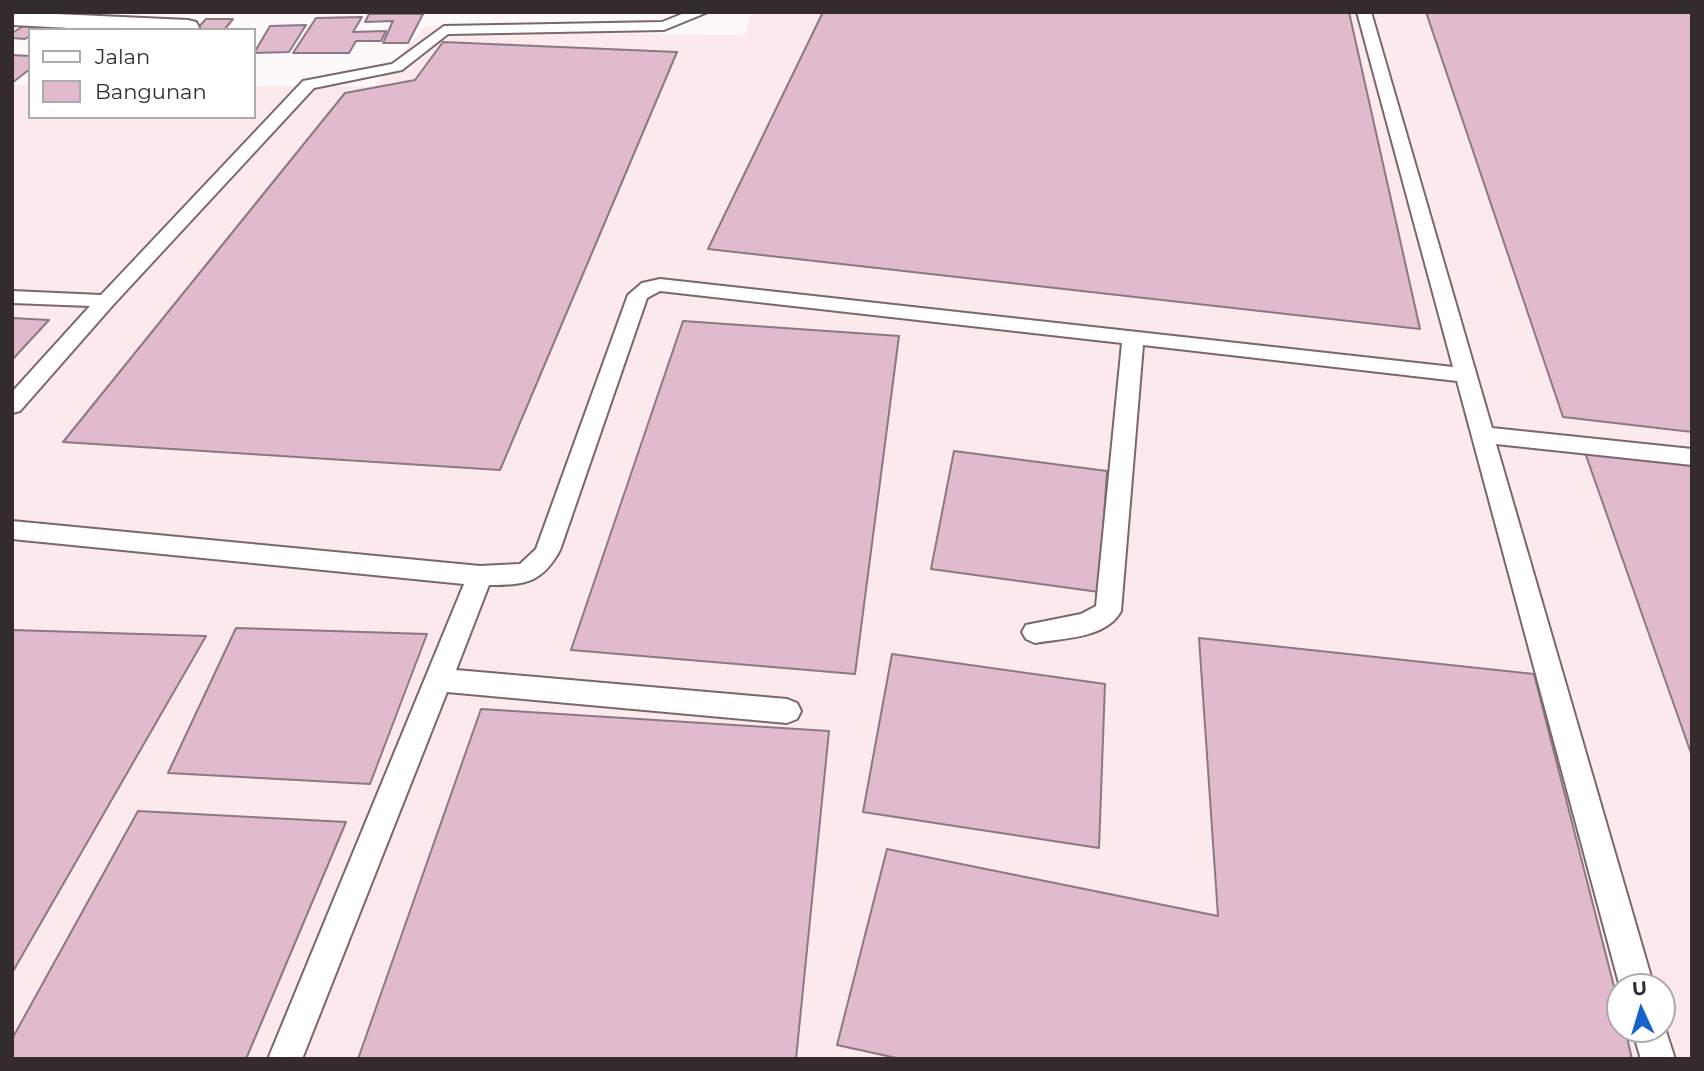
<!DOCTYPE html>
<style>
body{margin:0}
#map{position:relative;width:1704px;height:1071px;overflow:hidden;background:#fdf8f9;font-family:Montserrat,sans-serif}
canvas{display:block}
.frame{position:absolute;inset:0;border:14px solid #332b2c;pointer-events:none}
.legend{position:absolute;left:28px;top:28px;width:228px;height:91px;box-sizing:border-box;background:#fff;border:2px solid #adaaab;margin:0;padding:9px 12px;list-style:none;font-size:21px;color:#332b2c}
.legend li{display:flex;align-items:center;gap:14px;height:35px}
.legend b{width:35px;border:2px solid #adaaab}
.north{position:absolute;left:1606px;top:973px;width:70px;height:70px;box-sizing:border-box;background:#fff;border:2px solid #adaaab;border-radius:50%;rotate:356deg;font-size:19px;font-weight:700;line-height:28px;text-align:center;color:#332b2c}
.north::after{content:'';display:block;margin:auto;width:24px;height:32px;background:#1862cd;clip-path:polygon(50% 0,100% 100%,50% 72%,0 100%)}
</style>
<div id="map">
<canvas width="1704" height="1071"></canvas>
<div class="frame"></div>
<ul class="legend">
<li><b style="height:9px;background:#fff"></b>Jalan</li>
<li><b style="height:19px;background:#e1bace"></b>Bangunan</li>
</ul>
<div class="north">U</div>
</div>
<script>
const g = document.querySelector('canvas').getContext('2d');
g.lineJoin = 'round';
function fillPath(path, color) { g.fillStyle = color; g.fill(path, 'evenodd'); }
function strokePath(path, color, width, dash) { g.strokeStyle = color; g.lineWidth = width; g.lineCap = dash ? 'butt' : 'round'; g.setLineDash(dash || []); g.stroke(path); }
fillPath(new Path2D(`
 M 751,12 L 1692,12 L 1692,1059 L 12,1059 L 12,85 L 30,85 L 30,117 L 254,117 L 254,86 L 375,86 L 425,26 L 547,33 L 745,35 ZM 1620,987 L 1662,987 L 1662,1029 L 1620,1029 Z`), '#fce9ec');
const building = new Path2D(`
 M 823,12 L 1349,12 L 1420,329 L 708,249 Z
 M 1426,12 L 1692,12 L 1692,432 L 1563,417 Z
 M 369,14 L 423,14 L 408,43 L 383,43 L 393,21 L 365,22 Z
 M 362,17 L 353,32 L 386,31 L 381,41 L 356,41 L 349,53 L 293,53 L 316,18 Z
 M 206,19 L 233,19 L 224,30 L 196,30 Z
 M 32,21 L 51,23 L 41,30 L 30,30 L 30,36 L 25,39 L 12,38 L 12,33 Z
 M 306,25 L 289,52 L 254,53 L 270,26 Z
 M 443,42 L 677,52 L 500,470 L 63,442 L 345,93 L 415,80 Z
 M 12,55 L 30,56 L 30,69 L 12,83 Z
 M 12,318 L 49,320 L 12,360 Z
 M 683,321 L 899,336 L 855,674 L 571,650 Z
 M 1583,447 L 1692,460 L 1692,756 Z
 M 954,451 L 1107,471 L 1099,592 L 931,569 Z
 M 236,628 L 427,634 L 370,784 L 168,773 Z
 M 12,630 L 206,636 L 12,973 Z
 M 1199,638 L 1534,674 L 1620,1010 L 1620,1029 L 1625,1029 L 1632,1059 L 901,1059 L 837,1045 L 887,849 L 1218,916 Z
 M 892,654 L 1105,684 L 1099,848 L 863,812 Z
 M 481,709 L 829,731 L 796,1059 L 358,1059 Z
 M 138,811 L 346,822 L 246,1059 L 12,1059 L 12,1039 Z`);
fillPath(building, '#e1bace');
strokePath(building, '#8a7982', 2);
const service = new Path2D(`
 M 687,12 L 708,12 L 664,30 L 448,34 L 402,70 L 314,88 L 113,305 L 20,411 L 12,413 L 12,392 L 90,306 L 12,303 L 12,291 L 101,295 L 303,81 L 392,64 L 444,26 L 662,22 Z
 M 1357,12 L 1371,12 L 1492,428 L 1692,449 L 1692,465 L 1496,444 L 1654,987 L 1620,987 L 1457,381 L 1143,345 L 1121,611 C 1106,639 1062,638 1035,643 L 1026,639 L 1022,632 L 1026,625 L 1081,614 L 1096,606 L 1122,343 L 660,291 L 647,298 L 560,550 C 542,583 525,585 489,585 L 456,670 L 787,699 L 797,703 L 801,711 L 797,719 L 787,723 L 447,692 L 302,1059 L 268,1059 L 464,584 L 12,539 L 12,521 L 480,566 L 520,564 L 536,549 L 628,295 L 642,283 L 660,279 L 1453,367 Z
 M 1662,1019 L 1675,1059 L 1641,1059 L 1632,1029 L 1662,1029 Z`);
const minor = new Path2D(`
 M 12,12 L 188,20 L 196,22 L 199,27 L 198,30 L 108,30 L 12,25 Z`);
strokePath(service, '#7a676a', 4);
strokePath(minor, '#7a676a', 4);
fillPath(service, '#fff');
fillPath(minor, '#fff');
</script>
